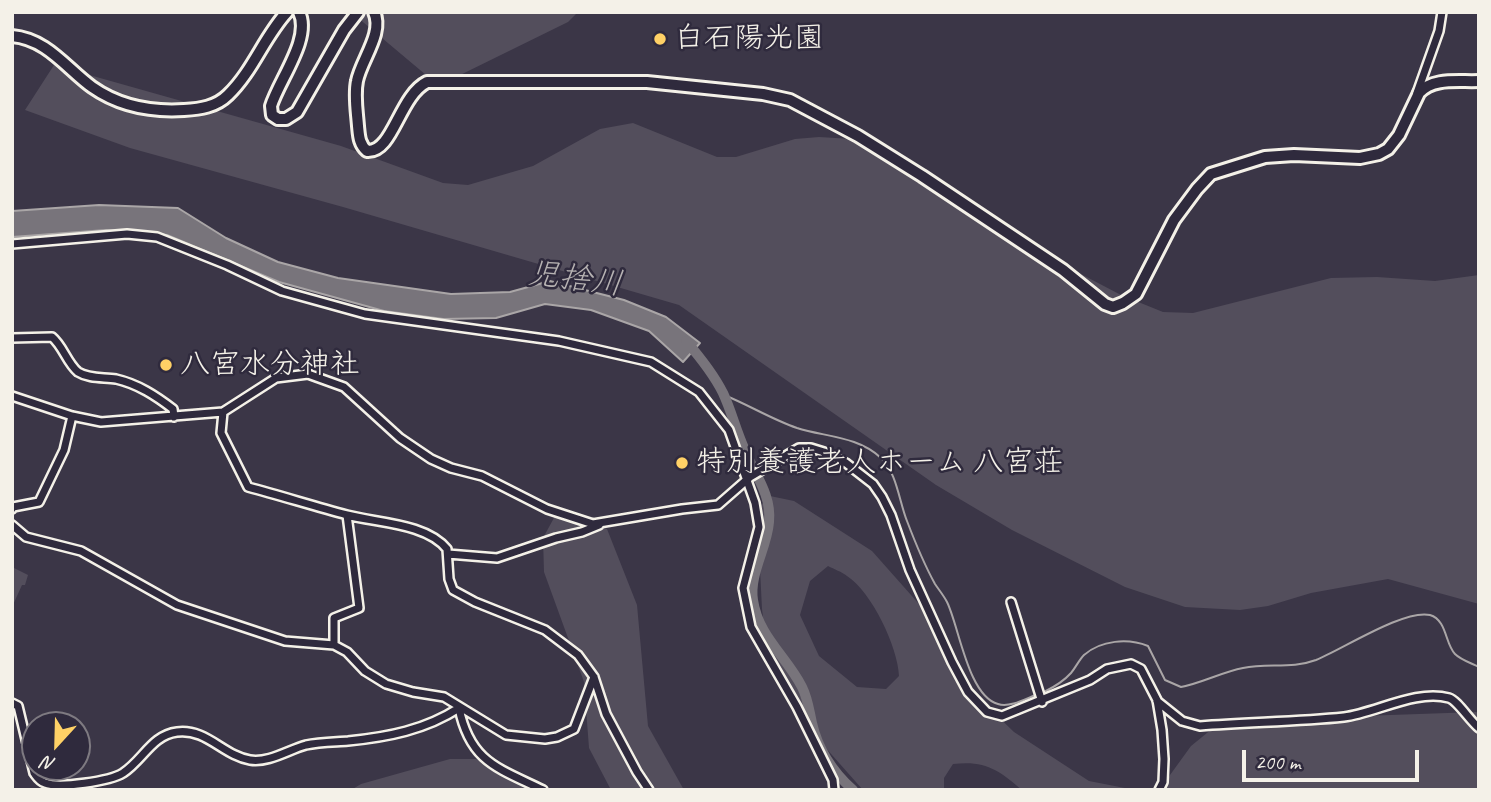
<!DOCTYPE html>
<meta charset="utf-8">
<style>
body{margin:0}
#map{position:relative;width:1491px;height:802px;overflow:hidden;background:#3b3647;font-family:Caveat,sans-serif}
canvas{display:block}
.frame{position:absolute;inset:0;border:14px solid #f4f1e8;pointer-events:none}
.north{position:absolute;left:21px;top:711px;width:70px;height:70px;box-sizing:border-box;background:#2f2a3d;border:2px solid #7e7a81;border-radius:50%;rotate:202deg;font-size:19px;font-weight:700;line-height:28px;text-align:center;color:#f4f1e8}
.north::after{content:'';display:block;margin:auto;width:24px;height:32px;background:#ffd166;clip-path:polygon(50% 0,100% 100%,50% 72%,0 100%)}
.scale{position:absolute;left:1242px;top:750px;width:177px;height:32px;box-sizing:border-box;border:4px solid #f4f1e8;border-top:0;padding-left:9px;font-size:21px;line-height:24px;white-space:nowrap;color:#f4f1e8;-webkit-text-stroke:5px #2f2a3d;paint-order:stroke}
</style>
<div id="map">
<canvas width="1491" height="802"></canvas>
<div class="frame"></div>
<div class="north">N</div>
<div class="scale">200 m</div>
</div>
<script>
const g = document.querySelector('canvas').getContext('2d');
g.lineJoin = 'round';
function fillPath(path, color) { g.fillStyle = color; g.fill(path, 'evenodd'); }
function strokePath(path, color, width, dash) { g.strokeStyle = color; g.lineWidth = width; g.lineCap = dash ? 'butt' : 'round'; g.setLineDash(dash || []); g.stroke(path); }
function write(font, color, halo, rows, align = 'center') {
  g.font = font + ' Caveat,"Klee One",sans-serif'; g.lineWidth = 5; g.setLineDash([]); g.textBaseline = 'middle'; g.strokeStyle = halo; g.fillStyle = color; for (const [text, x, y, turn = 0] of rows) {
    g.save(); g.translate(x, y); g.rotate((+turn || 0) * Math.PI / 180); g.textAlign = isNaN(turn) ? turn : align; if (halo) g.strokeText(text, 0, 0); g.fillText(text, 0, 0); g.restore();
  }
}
fillPath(new Path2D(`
 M 351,12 L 578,12 L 568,22 L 450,80 L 426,75 Z
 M 54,65 L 341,146 L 443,183 L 468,185 L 533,166 L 600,129 L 633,123 L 717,157 L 736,157 L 795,139 L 819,137 L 852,139 L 903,163 L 1037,251 L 1121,295 L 1163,312 L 1193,313 L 1331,278 L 1377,277 L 1435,281 L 1479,275 L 1479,604 L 1388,579 L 1311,593 L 1268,606 L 1240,610 L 1185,607 L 1125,587 L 1012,530 L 936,485 L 679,305 L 343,207 L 130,148 L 25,110 Z
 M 770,496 L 794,501 L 872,551 L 919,604 L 960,680 L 1014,732 L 1089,781 L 1135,790 L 1022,790 C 999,770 985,760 953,764 L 944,778 L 944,790 L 863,790 L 793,711 L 769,668 L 762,609 L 757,509 ZM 828,566 C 834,569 842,572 847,576 C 872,592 898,648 899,676 L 886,689 L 857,687 L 819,656 L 800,615 L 810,581 Z
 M 555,516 L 584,520 L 607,529 L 637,605 L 648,726 L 684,790 L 611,790 L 589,748 L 584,682 L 544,572 L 543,538 Z
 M 12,567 L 28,575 L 25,585 L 22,585 L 12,607 Z
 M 1476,712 L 1479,713 L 1479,790 L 1163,790 L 1170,775 L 1191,746 L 1218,724 L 1305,718 Z
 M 450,759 L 476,759 L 528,790 L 351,790 L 361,784 Z`), '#534e5c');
const water = new Path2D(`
 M 99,205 L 178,208 L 226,238 L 278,262 L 338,278 L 451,294 L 510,292 L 550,281 L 624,300 L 666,317 L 700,343 L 683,362 L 649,331 L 591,310 L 545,304 L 496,318 L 443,319 L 384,311 L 279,282 L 167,235 L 106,230 L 12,237 L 12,211 Z`);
fillPath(water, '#78747b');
strokePath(water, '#aaa6a7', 2);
strokePath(new Path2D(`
 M 724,395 C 749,405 771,419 797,428 C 825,437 858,436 881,458 C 897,473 899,501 907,521 C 915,542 924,564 935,584 C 939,590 944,596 947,602 C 959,626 968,696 998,704 C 1010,708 1027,698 1038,694
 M 1044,692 C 1054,687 1063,682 1071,673 C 1076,667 1079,660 1084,655 C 1101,640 1128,638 1148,646 L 1165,680 L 1181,687 C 1202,683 1222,672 1243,668 C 1268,663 1292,669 1316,660 C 1343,649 1404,609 1430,615 C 1447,620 1445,644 1455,654 C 1461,660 1471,663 1479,667`), '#aaa6a7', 2);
strokePath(new Path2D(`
 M 686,341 C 699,356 714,375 723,393 C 731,410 736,430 744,448 C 753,472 772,494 769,522 C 767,548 749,574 753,600 C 758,636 787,657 802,687 C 808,699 809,710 812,723 C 818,749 833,772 853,790`), '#78747b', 10);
const street = new Path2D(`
 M 1417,93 L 1439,31 L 1442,12
 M 12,244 L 127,234 L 157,237 L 227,265 L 282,291 L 365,314 L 559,341 L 651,362 L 699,392 L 729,430 L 755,503 L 759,527 L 743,588 L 751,627 L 797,707 L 833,780 L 834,790
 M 12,338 L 52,337 C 63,346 67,363 78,372 C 89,379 104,377 116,379 C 138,384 156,396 173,409 L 174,417
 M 12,396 L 72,416 L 101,422 L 223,412 L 276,378 L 308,374 L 344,387 L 400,438 L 431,459 L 451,468 L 482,476 L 547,509 L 593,524 L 682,509 L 718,505 L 750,477 L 799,448 L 811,448 L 824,452 L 846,463 L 873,484 L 882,497 L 891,515 L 910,570 L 952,662 L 968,692 L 987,712 L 1002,716 L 1090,680 L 1107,669 L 1131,664 L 1141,669 L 1157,700 L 1162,730 L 1164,759 L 1163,782 L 1159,790
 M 223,412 L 221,433 L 248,487 C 281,496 314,506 347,515 C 377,523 426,523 447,549 L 449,579 L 453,590 L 475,602 L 545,630 L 578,655 L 594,677 L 606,714 L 637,772 L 649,790
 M 12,509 L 13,507 L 39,502 L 64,450 L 72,416
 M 12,525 L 26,537 L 81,551 L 177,605 L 285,641 L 334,645 L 347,652 L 365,671 L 386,684 L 413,692 L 444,697 L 506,735 L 545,739 L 557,737 L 574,729 L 594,677
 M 448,554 L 497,558 L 556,538 L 582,532 L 599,525
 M 1011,602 L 1042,702
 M 334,645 L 334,618 L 359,608 L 347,515
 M 1157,701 L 1182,721 L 1200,726 C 1248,722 1296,722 1344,717 C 1376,713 1416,689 1449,698 C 1457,700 1470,721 1479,728
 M 12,703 L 18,706 L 34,773 C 37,777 39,781 45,783 C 59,789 110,781 123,773 C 143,760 152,735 177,732 C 206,728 224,756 250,760 C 269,763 288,750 306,745 C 319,742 335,742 348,741 C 388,737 425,730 459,708
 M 459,708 C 470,762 498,768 543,790`);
const secondary = new Path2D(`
 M 299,12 C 312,38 279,80 271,106 L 272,115 L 278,119 L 286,119 L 297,112 L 344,30 L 358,12
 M 374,12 C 384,33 361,60 357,81 C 354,95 357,112 358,126 C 359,136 359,144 367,151 C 393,153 399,96 427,82 L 647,82 L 763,94 L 790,100 L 858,136 L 922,176 L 1063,270 L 1105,304 L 1113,307 L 1123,303 L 1136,294 L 1174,220 L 1197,189 L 1211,174 L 1265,157 L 1294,155 L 1360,158 L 1379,154 L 1388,149 L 1399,135 L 1419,93 C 1433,77 1459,82 1479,81
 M 12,36 C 47,39 66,68 92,87 C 119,106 152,112 184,110 C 200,109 216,107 228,95 C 253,71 264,37 287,12`);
strokePath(street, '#f4f1e8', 12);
strokePath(secondary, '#f4f1e8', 16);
strokePath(street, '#2f2a3d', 7);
strokePath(secondary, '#2f2a3d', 10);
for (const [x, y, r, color] of [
 [660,39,7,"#ffd166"],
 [166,365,7,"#ffd166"],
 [682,463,7,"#ffd166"]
]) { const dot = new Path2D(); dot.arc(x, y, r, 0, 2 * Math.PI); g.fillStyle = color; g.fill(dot); strokePath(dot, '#2f2a3d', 2.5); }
write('30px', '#f4f1e8', '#2f2a3d', [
 ["白石陽光園",674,39],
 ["八宮水分神社",180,365],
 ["特別養護老人ホーム 八宮荘",696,463]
], 'left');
write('italic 32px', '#b6b2b2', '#2f2a3d', [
 ["児捨川",575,280,7]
]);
</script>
